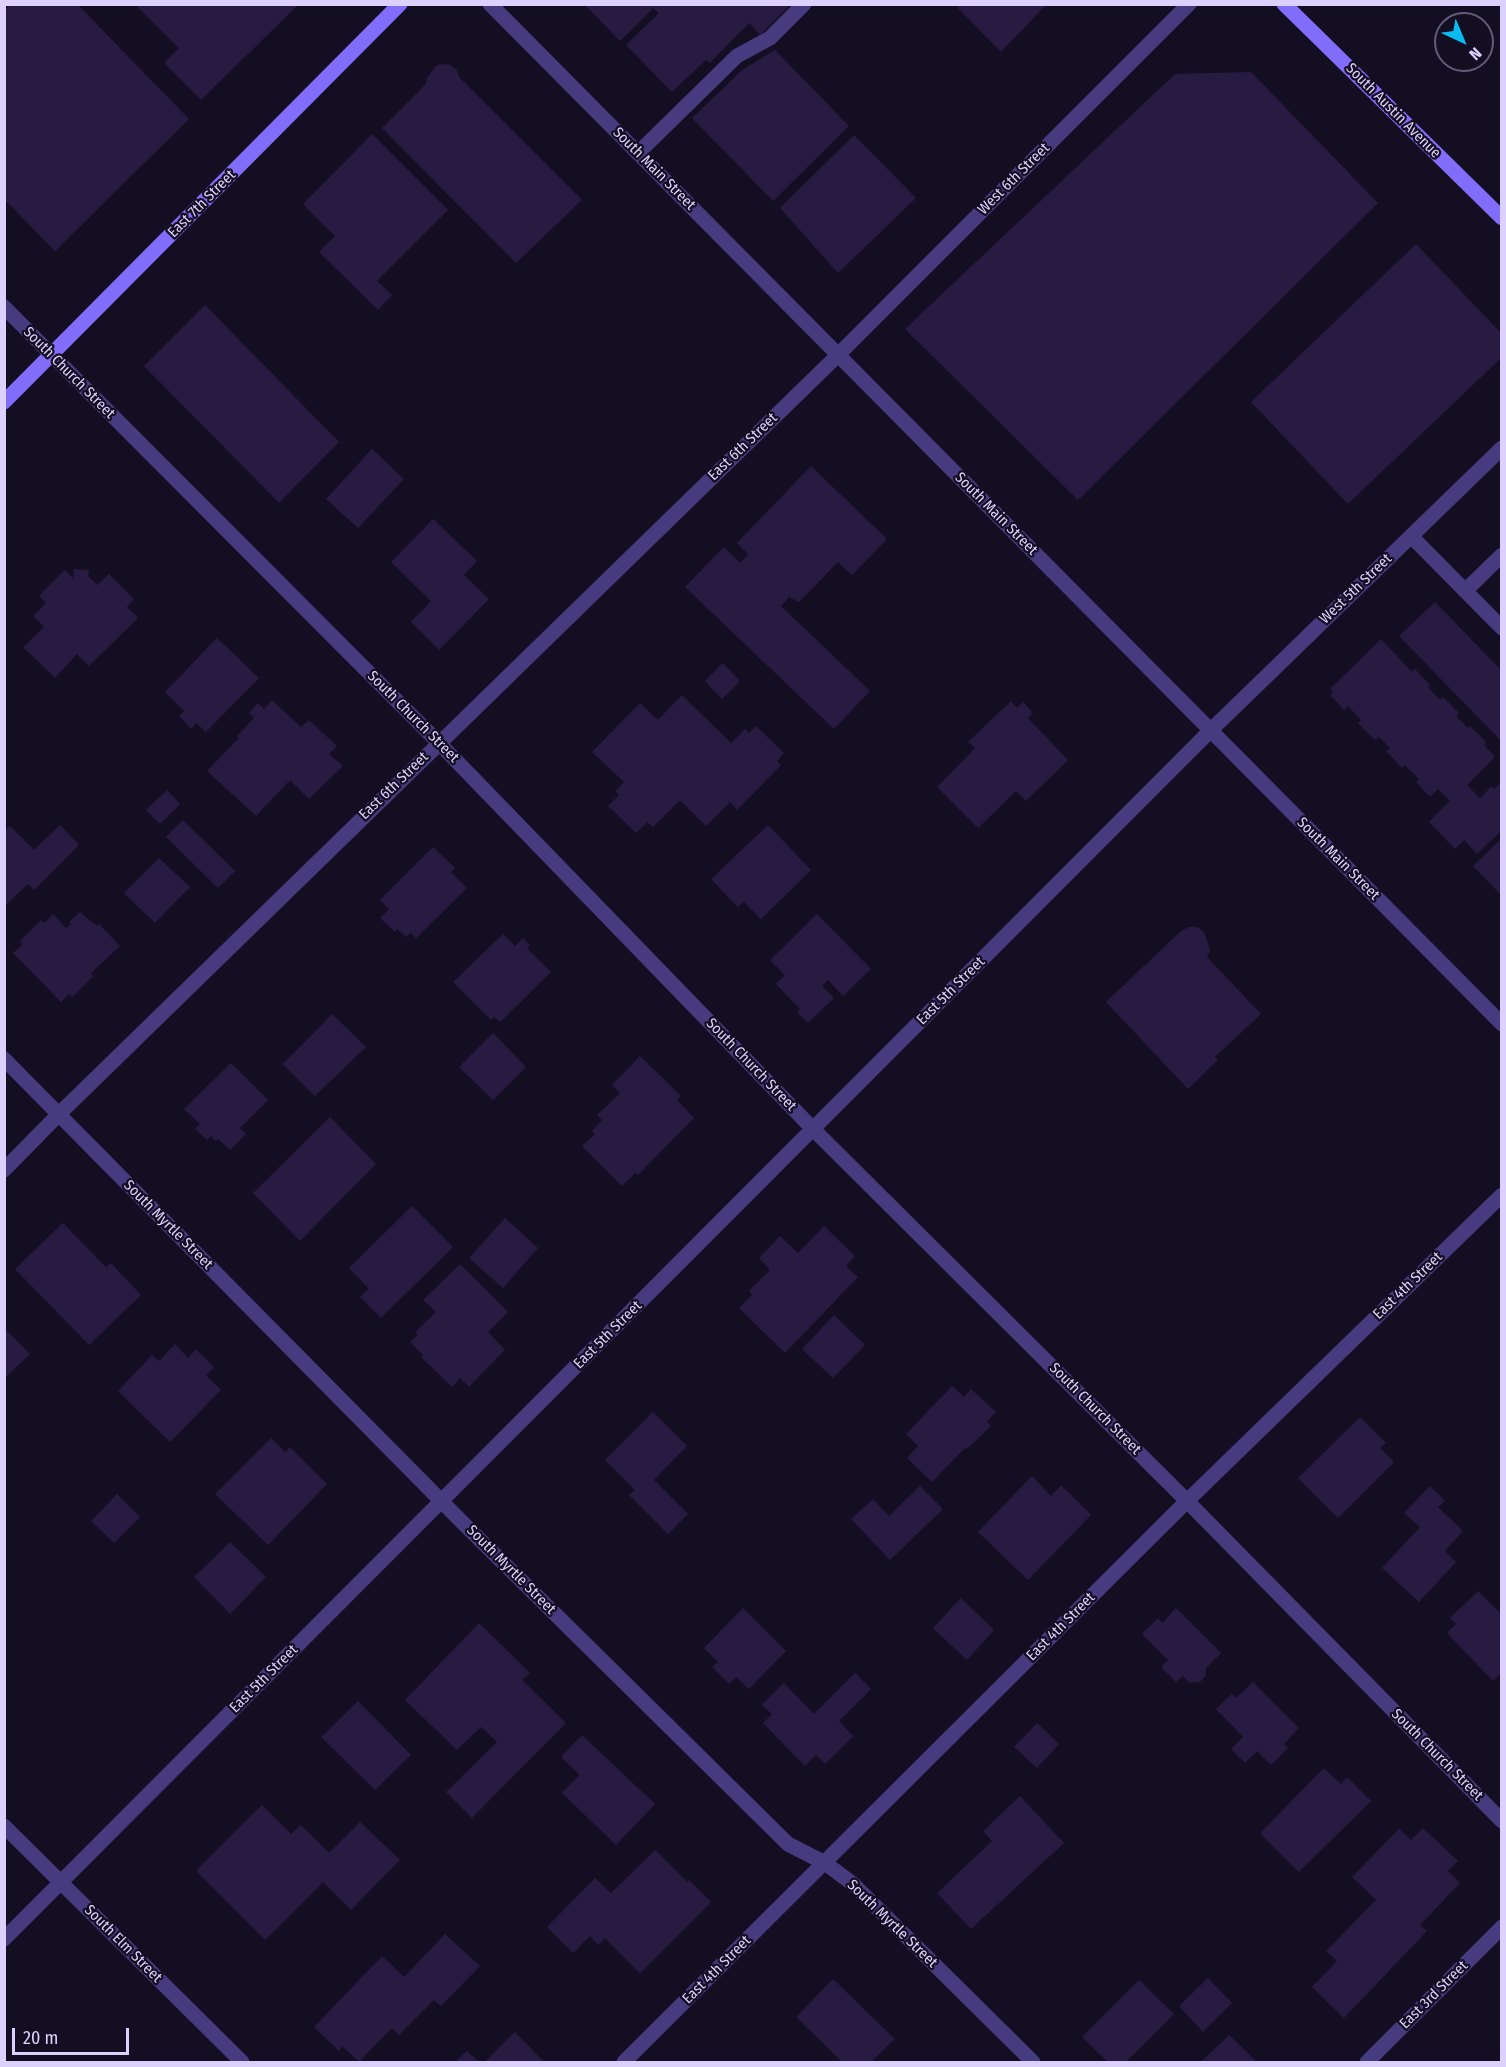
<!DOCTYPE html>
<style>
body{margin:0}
#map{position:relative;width:1506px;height:2067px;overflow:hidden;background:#140e22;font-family:"Fira Sans Condensed",sans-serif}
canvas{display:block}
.frame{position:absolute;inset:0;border:6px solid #dcd1fd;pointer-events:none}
.north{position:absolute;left:1434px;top:12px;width:60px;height:60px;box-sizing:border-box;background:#140e22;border:2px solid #645c7a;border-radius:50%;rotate:136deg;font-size:16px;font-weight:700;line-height:24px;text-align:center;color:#dcd1fd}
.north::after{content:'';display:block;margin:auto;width:21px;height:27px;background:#08bcf2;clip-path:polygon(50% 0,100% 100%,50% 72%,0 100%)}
.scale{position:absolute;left:12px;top:2028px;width:117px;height:27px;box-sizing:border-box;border:3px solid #dcd1fd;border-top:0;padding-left:8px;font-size:18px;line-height:21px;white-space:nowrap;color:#dcd1fd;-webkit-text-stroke:4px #140e22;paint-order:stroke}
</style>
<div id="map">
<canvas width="1506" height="2067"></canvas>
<div class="frame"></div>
<div class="north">N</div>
<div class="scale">20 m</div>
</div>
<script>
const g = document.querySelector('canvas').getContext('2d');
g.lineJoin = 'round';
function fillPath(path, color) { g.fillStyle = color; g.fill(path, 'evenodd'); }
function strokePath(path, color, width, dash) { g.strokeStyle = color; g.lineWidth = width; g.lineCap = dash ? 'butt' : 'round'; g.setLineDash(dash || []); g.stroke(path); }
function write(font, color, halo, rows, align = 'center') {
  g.font = font + ' "Fira Sans Condensed",sans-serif'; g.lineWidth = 4.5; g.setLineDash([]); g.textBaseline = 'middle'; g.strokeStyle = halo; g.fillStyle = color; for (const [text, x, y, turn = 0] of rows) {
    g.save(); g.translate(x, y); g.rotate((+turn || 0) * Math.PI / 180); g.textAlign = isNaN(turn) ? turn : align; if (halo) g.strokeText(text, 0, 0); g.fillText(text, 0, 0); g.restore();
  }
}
fillPath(new Path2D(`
 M 11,4 L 77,4 L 189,119 L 55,251 L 4,199 L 4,11 Z
 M 135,4 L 299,4 L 201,100 L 164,63 L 179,48 Z
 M 584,4 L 791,4 L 760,35 L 749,23 L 710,63 L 706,60 L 672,92 L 626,45 L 659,13 L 653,8 L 620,41 Z
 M 961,4 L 1047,4 L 1001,52 L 958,8 Z
 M 775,50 L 849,126 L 773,201 L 692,118 L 742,70 Z
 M 442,64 L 450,65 L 456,69 L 460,78 L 582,200 L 516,263 L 382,128 L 426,84 L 427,78 L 436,66 Z
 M 1251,72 L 1378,203 L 1078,500 L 905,329 L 1175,74 Z
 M 372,134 L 448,210 L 377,281 L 392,295 L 378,310 L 319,252 L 335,236 L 303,204 Z
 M 854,135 L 916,198 L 838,273 L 780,208 Z
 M 1416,244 L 1502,334 L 1502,357 L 1348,504 L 1251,402 Z
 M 205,305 L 339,442 L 279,503 L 144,366 Z
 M 372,449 L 404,479 L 358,528 L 326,499 Z
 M 811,466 L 887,539 L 852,575 L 838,562 L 799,602 L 789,597 L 781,606 L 870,691 L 834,729 L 685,587 L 724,547 L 740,563 L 748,554 L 737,543 Z
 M 433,519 L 477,561 L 464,575 L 489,599 L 439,650 L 411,622 L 431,601 L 391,562 Z
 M 74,569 L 89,570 L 88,576 L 97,585 L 109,574 L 134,599 L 127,607 L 138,618 L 89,666 L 77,654 L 55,678 L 23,647 L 44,627 L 33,616 L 46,603 L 39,596 L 65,570 L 73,578 Z
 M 1435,602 L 1502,671 L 1502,742 L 1399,636 Z
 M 217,638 L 259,678 L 206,732 L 196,723 L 191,729 L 179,716 L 184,711 L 165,692 Z
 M 1381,639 L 1412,672 L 1415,669 L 1430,685 L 1428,687 L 1440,700 L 1443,697 L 1459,713 L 1456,716 L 1468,728 L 1470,726 L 1486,742 L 1484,745 L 1495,757 L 1467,785 L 1480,798 L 1492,786 L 1494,789 L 1502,782 L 1502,830 L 1477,854 L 1464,840 L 1455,849 L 1429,822 L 1450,801 L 1438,789 L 1430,797 L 1416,782 L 1419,779 L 1405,765 L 1402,768 L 1386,751 L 1390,748 L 1379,737 L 1375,740 L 1358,723 L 1361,720 L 1348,706 L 1344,710 L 1330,695 L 1333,692 L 1330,689 Z
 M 723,663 L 740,681 L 722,699 L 705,681 Z
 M 682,695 L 731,743 L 745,729 L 749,733 L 756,726 L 784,753 L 777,761 L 781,765 L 737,810 L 730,802 L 706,826 L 680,800 L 653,827 L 647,822 L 636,833 L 608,806 L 619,795 L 615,791 L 624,782 L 592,752 L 640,703 L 658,720 Z
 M 272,700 L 301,727 L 309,720 L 337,746 L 329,754 L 343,766 L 309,799 L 290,780 L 256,816 L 207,771 L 239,738 L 237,736 L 254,718 L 249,713 L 258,703 L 264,709 Z
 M 1011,701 L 1017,708 L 1023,702 L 1033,713 L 1028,718 L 1068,760 L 1026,801 L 1016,791 L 978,828 L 937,787 L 975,748 L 968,742 Z
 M 167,790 L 180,804 L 160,824 L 146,810 Z
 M 183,820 L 235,871 L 218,888 L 166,837 Z
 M 60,825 L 79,845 L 34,890 L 28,884 L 4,907 L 4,831 L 10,826 L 34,850 Z
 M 768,825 L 811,870 L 761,919 L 744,902 L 738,907 L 711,879 Z
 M 1502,838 L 1502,890 L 1499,893 L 1473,866 Z
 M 433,847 L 455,868 L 451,872 L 467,888 L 416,938 L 411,933 L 406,937 L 397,929 L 395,932 L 380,918 L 389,909 L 380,900 Z
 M 159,858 L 190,887 L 155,923 L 124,893 Z
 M 80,912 L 97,926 L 99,924 L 120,946 L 91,973 L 93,976 L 72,997 L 69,994 L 61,1002 L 13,953 L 23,944 L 20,941 L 41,920 L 44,923 L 53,914 L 66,928 L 71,924 L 69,922 Z
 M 817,914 L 871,969 L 843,996 L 828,980 L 822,986 L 834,998 L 808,1023 L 797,1012 L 800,1009 L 776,984 L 785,975 L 770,960 Z
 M 1189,927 L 1197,927 L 1204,932 L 1210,950 L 1207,957 L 1261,1014 L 1215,1057 L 1218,1060 L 1188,1089 L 1106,1002 L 1181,931 Z
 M 503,934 L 515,946 L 523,938 L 530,945 L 527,948 L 551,972 L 500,1022 L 494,1017 L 491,1020 L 453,982 Z
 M 332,1014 L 366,1047 L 315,1096 L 283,1064 Z
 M 493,1033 L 526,1067 L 493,1100 L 459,1067 Z
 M 640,1056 L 681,1096 L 677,1100 L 694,1118 L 638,1175 L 635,1173 L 622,1186 L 582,1146 L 595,1134 L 592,1131 L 602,1120 L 597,1115 L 620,1093 L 612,1085 Z
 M 231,1063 L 268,1100 L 240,1128 L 246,1134 L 230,1150 L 218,1139 L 216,1141 L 211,1136 L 207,1140 L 195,1129 L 200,1124 L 184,1109 Z
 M 330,1117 L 376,1164 L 300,1241 L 253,1193 Z
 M 412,1206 L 453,1247 L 381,1318 L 360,1297 L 369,1289 L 349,1268 Z
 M 505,1218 L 538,1248 L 503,1288 L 469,1258 Z
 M 63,1223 L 106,1267 L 111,1263 L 141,1295 L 89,1345 L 15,1269 Z
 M 824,1226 L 855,1256 L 846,1266 L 858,1277 L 785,1353 L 739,1308 L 752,1295 L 749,1291 L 770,1270 L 759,1258 L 780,1236 L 798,1253 Z
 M 460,1264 L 508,1312 L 488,1332 L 505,1350 L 469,1387 L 460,1378 L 452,1387 L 421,1357 L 423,1355 L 410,1342 L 418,1335 L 415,1332 L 436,1312 L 423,1300 Z
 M 834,1315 L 865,1345 L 833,1378 L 802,1349 Z
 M 4,1328 L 30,1354 L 4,1379 Z
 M 175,1344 L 188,1358 L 196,1349 L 214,1367 L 206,1375 L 221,1390 L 170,1442 L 118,1391 L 152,1355 L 159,1361 Z
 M 952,1386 L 964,1397 L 971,1389 L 996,1412 L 987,1421 L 991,1426 L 967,1449 L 965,1448 L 932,1482 L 907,1458 L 918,1446 L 906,1434 Z
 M 653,1412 L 687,1446 L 654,1480 L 688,1514 L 668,1534 L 629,1495 L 635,1490 L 605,1460 Z
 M 1360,1417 L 1386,1443 L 1380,1448 L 1394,1462 L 1338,1518 L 1298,1478 Z
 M 271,1438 L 285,1452 L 290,1447 L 327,1484 L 268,1545 L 215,1494 Z
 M 1032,1476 L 1051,1496 L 1061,1485 L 1091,1515 L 1028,1580 L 978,1532 Z
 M 920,1486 L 943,1509 L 890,1560 L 851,1519 L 873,1499 L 889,1516 Z
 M 1430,1486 L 1445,1501 L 1438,1507 L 1463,1531 L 1445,1551 L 1456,1562 L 1419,1602 L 1382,1568 L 1420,1527 L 1404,1513 Z
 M 117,1494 L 140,1517 L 114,1543 L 91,1521 Z
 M 230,1542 L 266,1577 L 230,1614 L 194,1577 Z
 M 1478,1591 L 1502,1615 L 1502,1672 L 1493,1681 L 1447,1633 L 1456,1624 L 1450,1618 Z
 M 961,1598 L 994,1630 L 967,1660 L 933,1628 Z
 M 743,1608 L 786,1651 L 749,1689 L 736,1677 L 729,1684 L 712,1667 L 718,1662 L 704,1648 Z
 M 1176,1608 L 1221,1653 L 1206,1668 L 1206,1675 L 1200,1682 L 1189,1683 L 1183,1676 L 1176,1682 L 1161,1667 L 1168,1660 L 1142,1634 L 1158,1618 L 1162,1623 Z
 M 479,1623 L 530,1673 L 522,1680 L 566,1723 L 472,1818 L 446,1792 L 497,1742 L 481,1727 L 457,1750 L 405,1700 Z
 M 855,1673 L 871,1689 L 839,1721 L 853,1736 L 825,1764 L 816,1755 L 805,1766 L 763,1723 L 772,1714 L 762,1705 L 784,1683 L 814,1714 Z
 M 1253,1682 L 1299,1728 L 1284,1744 L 1288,1748 L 1271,1765 L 1257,1751 L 1245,1763 L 1231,1749 L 1243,1737 L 1216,1709 L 1232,1694 L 1236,1698 Z
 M 358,1701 L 411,1755 L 375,1790 L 321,1737 Z
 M 1037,1723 L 1059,1744 L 1037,1768 L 1014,1747 Z
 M 582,1735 L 655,1804 L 616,1845 L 562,1793 L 580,1775 L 561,1757 Z
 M 1324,1768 L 1341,1784 L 1347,1777 L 1371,1801 L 1299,1872 L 1260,1833 Z
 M 1020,1796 L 1064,1843 L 971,1929 L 937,1893 L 992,1841 L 983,1831 Z
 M 262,1805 L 291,1834 L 301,1825 L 329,1853 L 360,1822 L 400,1860 L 351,1910 L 323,1882 L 265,1940 L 196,1871 Z
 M 1423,1828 L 1458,1861 L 1448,1871 L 1460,1883 L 1420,1925 L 1427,1931 L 1344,2018 L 1312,1987 L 1337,1961 L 1326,1951 L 1376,1900 L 1352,1877 L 1399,1829 L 1411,1840 Z
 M 655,1850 L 687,1882 L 689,1880 L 711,1902 L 640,1973 L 605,1938 L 598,1945 L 590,1936 L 573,1953 L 547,1927 L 595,1878 L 611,1893 Z
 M 445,1934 L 480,1966 L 441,2006 L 434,2000 L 399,2035 L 392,2028 L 359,2062 L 342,2046 L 339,2051 L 314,2027 L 382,1956 L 404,1977 Z
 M 1208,1978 L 1232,2003 L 1203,2032 L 1179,2006 Z
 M 833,1979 L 895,2039 L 871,2062 L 842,2062 L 796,2017 Z
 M 1139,1980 L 1174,2014 L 1126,2062 L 1108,2062 L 1082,2037 Z
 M 515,2032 L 544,2062 L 485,2062 Z
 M 1229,2035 L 1257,2062 L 1201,2062 Z
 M 467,2051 L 479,2062 L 455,2062 Z`), '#281b42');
strokePath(new Path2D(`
 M 638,153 L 737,56 L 770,38 L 804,4
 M 1411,536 L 1502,628
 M 1465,591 L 1502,555`), '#473b7f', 15);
strokePath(new Path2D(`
 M 490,4 L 1502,1024
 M 4,307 L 439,743 L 814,1130 L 1187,1501 L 1502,1821
 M 4,1059 L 466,1526 L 788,1844 L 825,1863 L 853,1884 L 1033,2062
 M 4,1170 L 59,1114 L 838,355 L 1189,4
 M 4,1826 L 242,2062
 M 4,1939 L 1211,730 L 1502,448
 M 624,2062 L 1187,1501 L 1502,1195
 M 1367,2062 L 1502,1927`), '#473b7f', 15);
strokePath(new Path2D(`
 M 1284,4 L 1502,218
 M 4,402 L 400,4`), '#826cfa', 15);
write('15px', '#dcd1fd', '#140e22', [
 ["South Austin Avenue",1393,111,45],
 ["South Main Street",654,169,45],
 ["West 6th Street",1014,179,-45],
 ["East 7th Street",202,204,-45],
 ["South Church Street",69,373,45],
 ["East 6th Street",743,447,-44],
 ["South Main Street",996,514,45],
 ["West 5th Street",1356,589,-44],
 ["South Church Street",413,717,45],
 ["East 6th Street",394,786,-44],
 ["South Main Street",1338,859,45],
 ["East 5th Street",951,991,-45],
 ["South Church Street",751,1065,46],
 ["South Myrtle Street",168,1225,45],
 ["East 4th Street",1408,1286,-44],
 ["East 5th Street",608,1335,-45],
 ["South Church Street",1095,1409,45],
 ["South Myrtle Street",511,1570,45],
 ["East 4th Street",1061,1627,-45],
 ["East 5th Street",264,1679,-45],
 ["South Church Street",1437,1755,45],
 ["South Myrtle Street",892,1924,44],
 ["South Elm Street",123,1944,45],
 ["East 4th Street",717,1970,-45],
 ["East 3rd Street",1434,1995,-45]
]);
</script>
